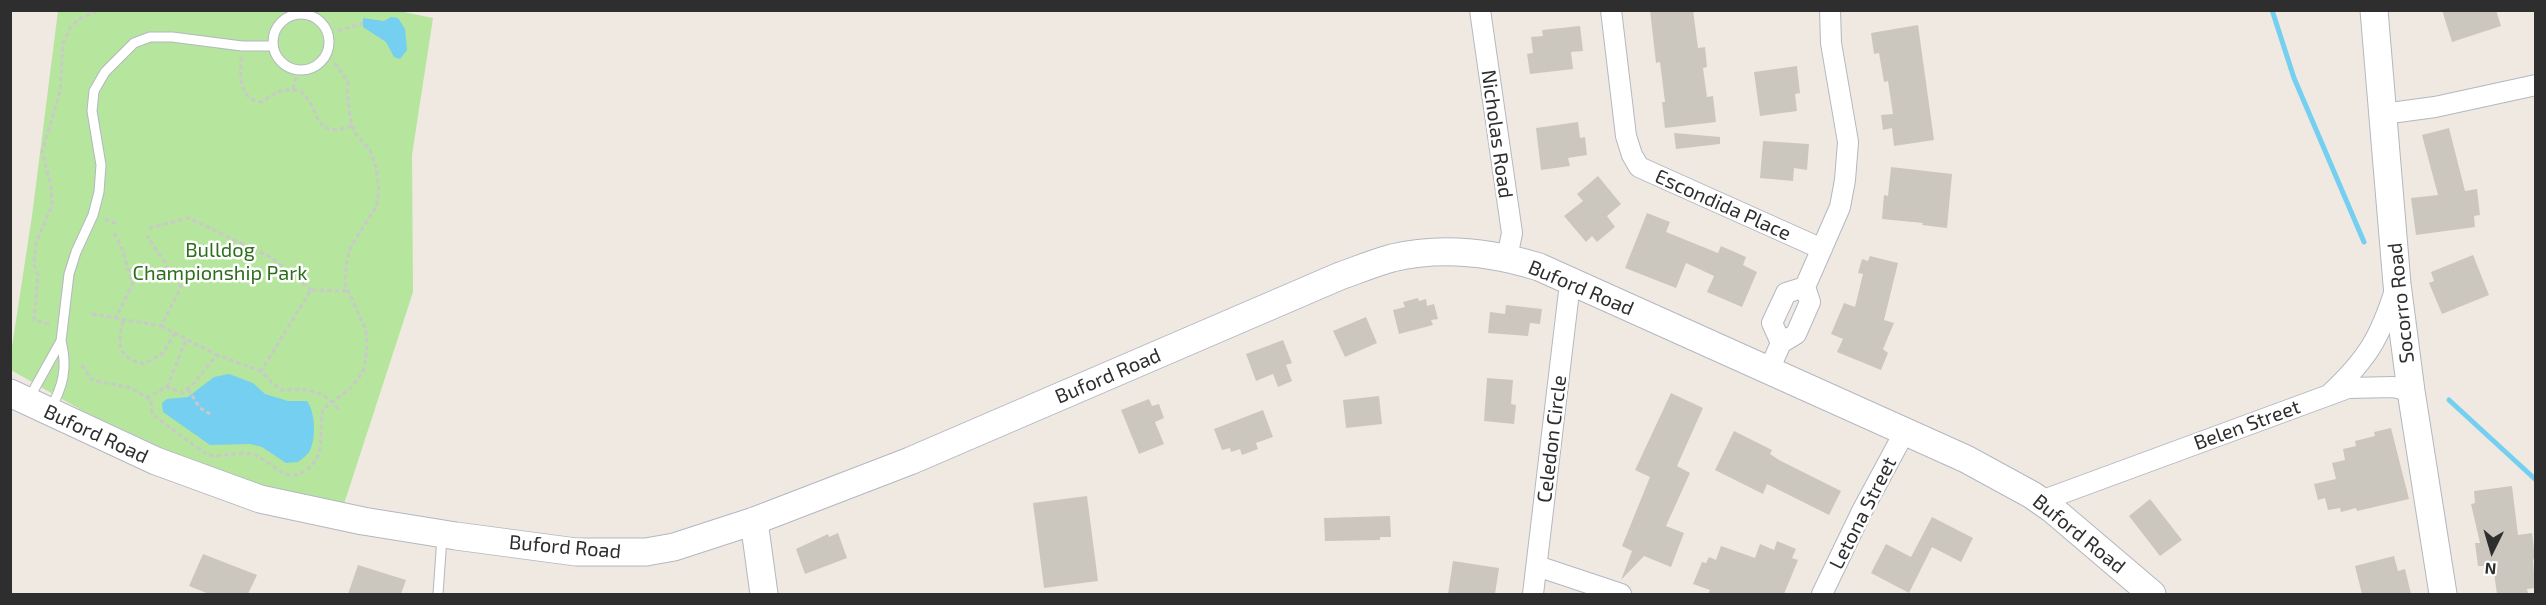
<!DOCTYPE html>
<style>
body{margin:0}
#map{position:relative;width:2546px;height:605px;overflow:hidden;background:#efe9e1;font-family:"Exo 2",sans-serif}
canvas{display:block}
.frame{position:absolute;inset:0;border:12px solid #2e2e2e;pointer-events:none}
.north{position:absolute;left:2462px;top:521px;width:60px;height:60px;-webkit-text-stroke:4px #fff;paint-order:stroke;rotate:185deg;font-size:16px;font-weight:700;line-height:24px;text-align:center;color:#2e2e2e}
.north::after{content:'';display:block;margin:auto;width:21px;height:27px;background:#2e2e2e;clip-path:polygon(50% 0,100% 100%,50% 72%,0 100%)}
</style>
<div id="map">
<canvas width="2546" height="605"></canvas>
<div class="frame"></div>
<div class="north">N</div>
</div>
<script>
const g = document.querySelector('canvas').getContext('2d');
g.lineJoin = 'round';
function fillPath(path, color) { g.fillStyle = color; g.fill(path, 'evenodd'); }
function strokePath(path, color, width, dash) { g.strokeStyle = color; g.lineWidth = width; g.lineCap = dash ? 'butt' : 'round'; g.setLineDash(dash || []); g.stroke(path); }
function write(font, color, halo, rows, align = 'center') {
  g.font = font + ' "Exo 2",sans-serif'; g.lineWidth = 5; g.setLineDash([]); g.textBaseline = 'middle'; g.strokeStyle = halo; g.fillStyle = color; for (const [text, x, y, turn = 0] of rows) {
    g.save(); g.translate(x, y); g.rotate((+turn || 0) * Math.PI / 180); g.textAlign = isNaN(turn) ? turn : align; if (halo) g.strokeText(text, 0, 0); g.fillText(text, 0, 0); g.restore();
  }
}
fillPath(new Path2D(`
 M 394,10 L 433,18 L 412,155 L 413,292 L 342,510 L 214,472 L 83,411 L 11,370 L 11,353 L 32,216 L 58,11 Z`), '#b6e59e');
fillPath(new Path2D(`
 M 391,17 L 398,18 L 405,29 L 407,50 L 400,59 L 394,57 L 386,42 L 363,27 L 363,18 L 384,21 Z
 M 229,374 L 253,383 L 265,394 L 288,401 L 307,401 C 315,412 316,435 311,448 C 309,454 303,458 298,462 L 286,463 L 262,447 L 250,444 L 210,445 L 163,412 L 162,403 L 167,399 L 188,397 L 214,377 Z`), '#75cff0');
strokePath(new Path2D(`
 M 2272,10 L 2294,78 L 2364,242
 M 2449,400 L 2536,480`), '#75cff0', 5);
fillPath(new Path2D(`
 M 1650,10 L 1693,10 L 1698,48 L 1705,47 L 1707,67 L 1703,68 L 1707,97 L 1713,96 L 1716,122 L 1665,128 L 1662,102 L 1665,102 L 1660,62 L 1656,63 Z
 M 2442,10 L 2496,10 L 2501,26 L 2452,42 Z
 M 1918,25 L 1934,140 L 1894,146 L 1892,128 L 1883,130 L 1881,115 L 1893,114 L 1888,81 L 1884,82 L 1879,53 L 1874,54 L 1871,33 Z
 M 1580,26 L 1583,51 L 1571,52 L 1573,69 L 1530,74 L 1527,54 L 1533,53 L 1531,37 L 1543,36 L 1542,30 Z
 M 1797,66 L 1800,93 L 1795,94 L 1797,111 L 1760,116 L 1754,72 Z
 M 1578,122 L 1580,138 L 1585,137 L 1587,155 L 1568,158 L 1570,166 L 1541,170 L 1536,128 Z
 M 2449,128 L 2465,191 L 2477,189 L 2480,215 L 2474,216 L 2475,227 L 2416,235 L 2411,198 L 2438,195 L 2422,135 Z
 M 1674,133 L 1720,137 L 1720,144 L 1676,149 Z
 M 1763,141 L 1809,144 L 1807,170 L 1794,168 L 1793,181 L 1760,178 Z
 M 1891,167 L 1952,174 L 1947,228 L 1922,225 L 1923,223 L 1882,219 L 1884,195 L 1888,196 Z
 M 1598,176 L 1621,204 L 1607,216 L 1615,227 L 1597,242 L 1592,236 L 1586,242 L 1564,216 L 1583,201 L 1577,194 Z
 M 1647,213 L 1670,222 L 1666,232 L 1718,253 L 1721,246 L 1746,257 L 1743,265 L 1757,272 L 1742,307 L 1707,292 L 1714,276 L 1686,263 L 1676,288 L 1625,268 Z
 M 2473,255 L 2489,295 L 2442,314 L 2429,283 L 2434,281 L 2431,272 Z
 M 1870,256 L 1898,263 L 1884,320 L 1894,323 L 1883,349 L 1888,353 L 1881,370 L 1837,352 L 1843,339 L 1831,334 L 1844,303 L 1855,307 L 1863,274 L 1858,273 L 1862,259 L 1868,261 Z
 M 1418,298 L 1419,301 L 1426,299 L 1427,306 L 1434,304 L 1438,319 L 1431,320 L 1433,325 L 1399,334 L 1393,310 L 1405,307 L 1403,302 Z
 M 1506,305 L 1542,309 L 1540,324 L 1530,323 L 1528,336 L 1488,333 L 1490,312 L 1505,314 Z
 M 1366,317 L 1377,343 L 1345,357 L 1333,331 Z
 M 1283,340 L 1292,363 L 1286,365 L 1292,381 L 1278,387 L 1273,374 L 1256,381 L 1246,354 Z
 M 1487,378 L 1513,380 L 1511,404 L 1516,405 L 1514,424 L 1484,421 Z
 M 1671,393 L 1703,408 L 1677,466 L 1690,473 L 1666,526 L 1684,533 L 1671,567 L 1644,556 L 1621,580 L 1632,551 L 1622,546 L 1650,477 L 1635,470 Z
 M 1379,396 L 1382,424 L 1346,428 L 1343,400 Z
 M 1149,399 L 1152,406 L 1159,404 L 1164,418 L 1155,422 L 1164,444 L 1139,454 L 1121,410 Z
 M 1263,410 L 1273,437 L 1256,443 L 1258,449 L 1242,455 L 1240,449 L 1231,452 L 1230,448 L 1222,450 L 1214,429 Z
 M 2391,428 L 2409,499 L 2357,511 L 2356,508 L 2341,512 L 2340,508 L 2328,510 L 2325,498 L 2318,500 L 2314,484 L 2336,479 L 2332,463 L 2345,460 L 2343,449 L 2356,446 L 2355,441 L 2375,436 L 2374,432 Z
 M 1734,431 L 1772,450 L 1770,454 L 1779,460 L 1841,491 L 1829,515 L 1767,484 L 1763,494 L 1715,470 Z
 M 2512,486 L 2518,535 L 2532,533 L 2535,557 L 2533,560 L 2535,588 L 2527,589 L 2528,594 L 2497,594 L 2493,566 L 2478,566 L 2475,543 L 2480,543 L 2471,504 L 2475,503 L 2474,491 Z
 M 1087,496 L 1098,581 L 1044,588 L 1033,503 Z
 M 2150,499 L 2182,540 L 2160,556 L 2129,516 Z
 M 1390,516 L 1391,537 L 1380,537 L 1380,540 L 1325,541 L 1324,518 Z
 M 1932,517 L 1973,538 L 1961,562 L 1932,547 L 1909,593 L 1871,573 L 1886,544 L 1911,557 Z
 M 838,533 L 847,558 L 805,574 L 796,549 L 828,534 L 829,537 Z
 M 1777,541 L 1796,549 L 1792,558 L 1798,560 L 1784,594 L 1708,594 L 1710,590 L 1693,584 L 1702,562 L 1706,563 L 1709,557 L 1716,560 L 1721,546 L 1755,558 L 1760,544 L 1774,550 Z
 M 203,554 L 257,575 L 248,594 L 209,594 L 189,586 Z
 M 2394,556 L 2398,571 L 2405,569 L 2411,594 L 2362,594 L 2355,566 Z
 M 1453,561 L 1499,568 L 1495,594 L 1448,594 Z
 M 358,565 L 406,580 L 401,594 L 348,594 Z`), '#cbc7bf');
const lane = new Path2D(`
 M273 42a28 28 0 1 1 56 0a28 28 0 1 1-56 0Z
 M 28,400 L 61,341 L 69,274 L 76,252 L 93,215 L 99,192 L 101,165 L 92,111 L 94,91 L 105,72 L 134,43 L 150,37 L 172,37 L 242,46 L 273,46
 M 50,410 C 63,386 68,368 61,341
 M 438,594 L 442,537`);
const street = new Path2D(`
 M 1480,10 L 1512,233 L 1507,258
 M 1611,10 L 1626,136 L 1632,155 L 1639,167 L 1822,249
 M 2383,114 L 2435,107 L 2536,85
 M 1781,343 L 1772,323 L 1786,293 L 1805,287
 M 1769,370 L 1781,343 L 1796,334 L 1810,302 L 1805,287 L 1840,207 L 1845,180 L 1848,142 L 1831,43 L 1830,10
 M 2331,393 C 2367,359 2380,338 2395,290
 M 2041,501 L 2348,388 L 2393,387 L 2411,391
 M 1537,566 L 1621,594
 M 1533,594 L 1570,283
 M 1822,594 L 1862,511 L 1904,433`);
const secondary = new Path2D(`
 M 2374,10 L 2397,284 L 2411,391 L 2443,594
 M 10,393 L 156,461 L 260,499 L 363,521 L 456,536 L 576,552 L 646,552 L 674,547 L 754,521 L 910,461 L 1340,276 C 1357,270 1374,263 1392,258 C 1442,246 1491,252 1539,267 L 1966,459 L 2032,495 L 2052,509 L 2152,594
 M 754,521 L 764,594`);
strokePath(lane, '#b4b7c1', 11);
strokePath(street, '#b4b7c1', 22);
strokePath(secondary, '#b4b7c1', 29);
strokePath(new Path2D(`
 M 287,10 L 291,16
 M 338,31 L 363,23
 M 241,57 C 240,76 239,100 262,102 C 276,91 285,88 301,91 C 323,113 311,139 353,126
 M 293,89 L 298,70
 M 105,219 L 117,224
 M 149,228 L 189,218 L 272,258 L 311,290
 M 114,233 C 124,248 126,266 133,283 L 115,319
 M 92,314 L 161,326 L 181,287 L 147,236
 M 123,321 C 117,345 118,358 144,364 L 163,353 L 175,333
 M 49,324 L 34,320 L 38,275 L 34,265 L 36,243 L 52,205 L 51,185 L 42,152 L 60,92 L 63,43 L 70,28 L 79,19 L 99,10
 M 161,326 L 217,355
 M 82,365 L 92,380 L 131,388 L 151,400 C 151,404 151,411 153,414 C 156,418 205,454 209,455 C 223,458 238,450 255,455 C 271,460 286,487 308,469 C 327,454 318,430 323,409 L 350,389 L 363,372 L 367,351 L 366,330 L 345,284 L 347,260 L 351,246 L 376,207 L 379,191 L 376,168 L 370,150 L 356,134 L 351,122 L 347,93 L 348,82 L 335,63
 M 167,387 L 186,340
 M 188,389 L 200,408 L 210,414
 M 146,398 L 167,387 L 183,393 L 194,383 L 217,355 L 261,371
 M 338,409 C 323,388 303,389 280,390 L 261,371 L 311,290 L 347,291`), '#c9c9c9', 3, [4.5, 3]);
strokePath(lane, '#fff', 9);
strokePath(street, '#fff', 20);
strokePath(secondary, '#fff', 27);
write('20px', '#2e2e2e', '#fff', [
 ["Nicholas Road",1497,134,82],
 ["Escondida Place",1723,205,24],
 ["Buford Road",1581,288,23],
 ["Socorro Road",2401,303,-96],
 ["Buford Road",1108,376,-23],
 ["Belen Street",2247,425,-20],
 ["Buford Road",96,434,25],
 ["Celedon Circle",1552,439,-83],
 ["Letona Street",1863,513,-63],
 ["Buford Road",2079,534,39],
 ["Buford Road",565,547,5]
]);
write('20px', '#2c6e1b', '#fff', [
 ["Bulldog",220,250],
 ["Championship Park",220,273]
]);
</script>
